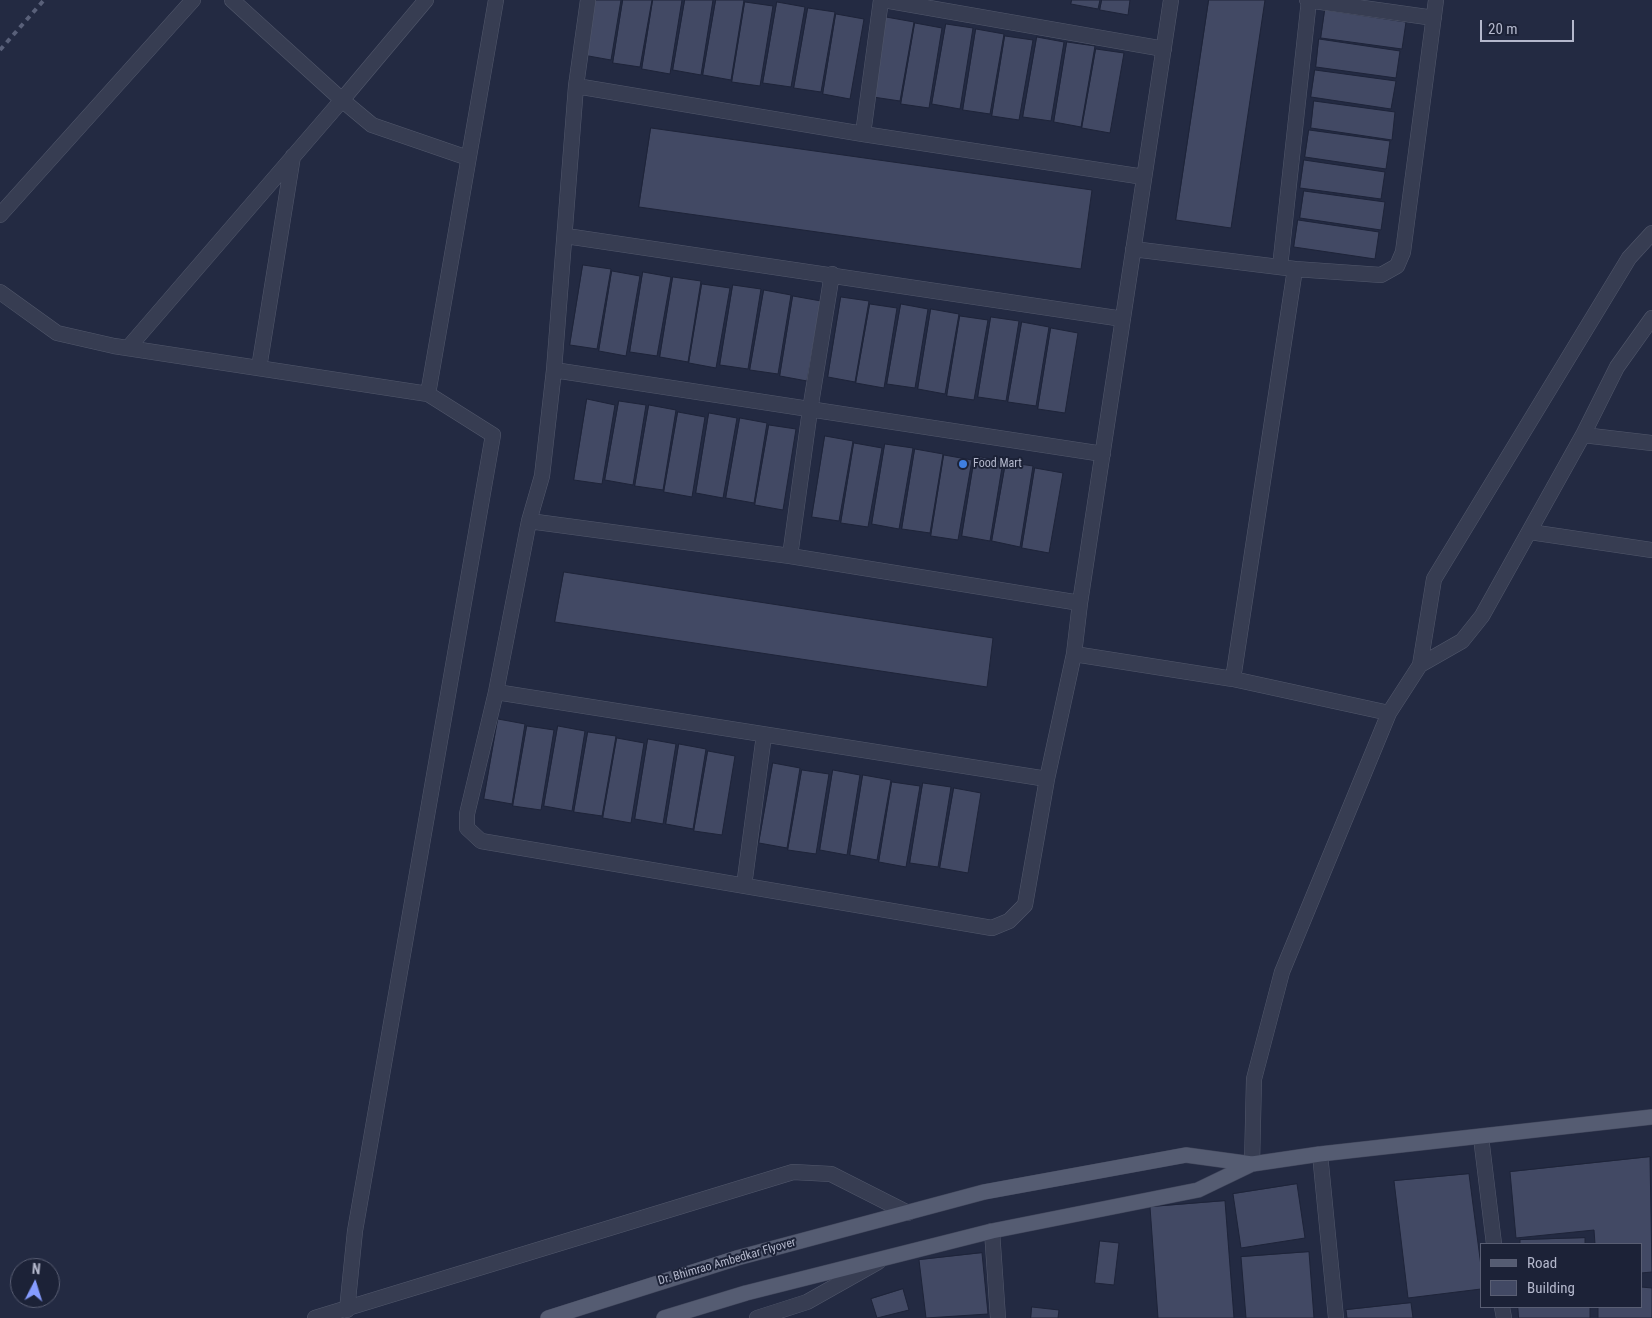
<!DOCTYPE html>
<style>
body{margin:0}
#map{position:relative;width:1652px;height:1318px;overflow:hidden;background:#232a42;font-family:"Roboto Condensed",sans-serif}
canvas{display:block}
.legend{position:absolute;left:1480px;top:1243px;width:162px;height:65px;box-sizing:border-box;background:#1c2237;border:1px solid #595e73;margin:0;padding:6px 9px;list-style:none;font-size:15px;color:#b4b8cc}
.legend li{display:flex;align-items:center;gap:10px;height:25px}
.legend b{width:25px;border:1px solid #595e73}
.north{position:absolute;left:10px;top:1258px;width:50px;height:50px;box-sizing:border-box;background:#1c2237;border:1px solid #595e73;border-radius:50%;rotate:5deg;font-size:14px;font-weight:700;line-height:20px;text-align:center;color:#b4b8cc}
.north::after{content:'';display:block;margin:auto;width:18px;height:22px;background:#869cff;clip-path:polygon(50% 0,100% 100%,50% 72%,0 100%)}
.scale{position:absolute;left:1480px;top:20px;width:94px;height:22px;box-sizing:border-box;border:2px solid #b4b8cc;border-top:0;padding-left:6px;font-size:15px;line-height:18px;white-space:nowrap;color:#b4b8cc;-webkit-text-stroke:4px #1c2237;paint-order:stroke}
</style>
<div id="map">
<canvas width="1652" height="1318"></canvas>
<ul class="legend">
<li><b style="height:6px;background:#555c72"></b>Road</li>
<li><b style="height:14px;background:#424964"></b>Building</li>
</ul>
<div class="north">N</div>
<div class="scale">20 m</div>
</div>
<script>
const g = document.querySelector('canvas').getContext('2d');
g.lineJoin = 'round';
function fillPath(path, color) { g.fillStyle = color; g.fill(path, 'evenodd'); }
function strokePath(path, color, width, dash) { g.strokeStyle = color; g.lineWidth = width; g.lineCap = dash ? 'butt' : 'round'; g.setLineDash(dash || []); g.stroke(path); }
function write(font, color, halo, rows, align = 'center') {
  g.font = font + ' "Roboto Condensed",sans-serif'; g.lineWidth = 4; g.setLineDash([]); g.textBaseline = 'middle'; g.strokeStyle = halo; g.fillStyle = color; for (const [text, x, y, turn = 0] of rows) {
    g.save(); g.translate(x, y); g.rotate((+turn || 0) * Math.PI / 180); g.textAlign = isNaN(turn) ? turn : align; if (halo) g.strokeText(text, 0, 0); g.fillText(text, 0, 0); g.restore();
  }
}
const building = new Path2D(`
 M 592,0 L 621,0 L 611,60 L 583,55 Z
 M 623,0 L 652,0 L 640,67 L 613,63 Z
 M 653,0 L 682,0 L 670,74 L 642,69 Z
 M 685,0 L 713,0 L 701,75 L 673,70 Z
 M 716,0 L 744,0 L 731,80 L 703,75 Z
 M 1072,0 L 1100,0 L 1098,9 L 1071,4 Z
 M 1102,0 L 1130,0 L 1128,15 L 1100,10 Z
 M 1209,0 L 1265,0 L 1231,228 L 1176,220 Z
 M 745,2 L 773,6 L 760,86 L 732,82 Z
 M 777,2 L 805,7 L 791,87 L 763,83 Z
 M 808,8 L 835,12 L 821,92 L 794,88 Z
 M 1325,10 L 1406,22 L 1402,49 L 1321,38 Z
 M 836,14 L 864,19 L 850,99 L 823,94 Z
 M 886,17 L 914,22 L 900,101 L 873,97 Z
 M 915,23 L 942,28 L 929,108 L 901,104 Z
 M 946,24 L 973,28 L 960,109 L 932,104 Z
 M 976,29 L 1004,34 L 990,114 L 963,110 Z
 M 1005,36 L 1033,40 L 1019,120 L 992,116 Z
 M 1037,37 L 1064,42 L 1051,121 L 1023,117 Z
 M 1319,39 L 1400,51 L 1396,78 L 1316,67 Z
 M 1067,42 L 1095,46 L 1081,127 L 1054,122 Z
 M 1096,49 L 1124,53 L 1110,133 L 1082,128 Z
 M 1315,70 L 1396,81 L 1391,109 L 1311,97 Z
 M 1314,101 L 1395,112 L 1392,140 L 1311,128 Z
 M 651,128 L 1092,190 L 1081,269 L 639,207 Z
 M 1309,130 L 1390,141 L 1386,169 L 1305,157 Z
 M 1304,160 L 1385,172 L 1381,199 L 1300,188 Z
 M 1304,191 L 1385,202 L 1381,230 L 1300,218 Z
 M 1298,220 L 1379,232 L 1375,259 L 1294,247 Z
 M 583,265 L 611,269 L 597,349 L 570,345 Z
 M 612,271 L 640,276 L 626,356 L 599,351 Z
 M 643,272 L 671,277 L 657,356 L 630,352 Z
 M 673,277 L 701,281 L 688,362 L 660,357 Z
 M 702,284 L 730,288 L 716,368 L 689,363 Z
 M 733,285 L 761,289 L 748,369 L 720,365 Z
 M 764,290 L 791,295 L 778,374 L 750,370 Z
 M 793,296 L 821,301 L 807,381 L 780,376 Z
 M 841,297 L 869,301 L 855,382 L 828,377 Z
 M 870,304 L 897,308 L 884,388 L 856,383 Z
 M 901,304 L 928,309 L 915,388 L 887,384 Z
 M 931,309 L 959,314 L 945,394 L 918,389 Z
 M 960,316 L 988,320 L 974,400 L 947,396 Z
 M 991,317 L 1019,321 L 1006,401 L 978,397 Z
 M 1022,322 L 1049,327 L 1036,406 L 1008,402 Z
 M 1051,328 L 1078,333 L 1065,413 L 1038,409 Z
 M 587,399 L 615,405 L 602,484 L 574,480 Z
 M 619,401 L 646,405 L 633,485 L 605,480 Z
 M 649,405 L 676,410 L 663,490 L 635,486 Z
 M 678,412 L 705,417 L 692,497 L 664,492 Z
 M 709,413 L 737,418 L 723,498 L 696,493 Z
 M 740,418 L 767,423 L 754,503 L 726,498 Z
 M 769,425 L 796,429 L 783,510 L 755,505 Z
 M 825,436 L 853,441 L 839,521 L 812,517 Z
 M 854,443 L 882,448 L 868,527 L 841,523 Z
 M 885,444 L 913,448 L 899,529 L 872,524 Z
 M 915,449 L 943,454 L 930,533 L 902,529 Z
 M 944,455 L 972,460 L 958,540 L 931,536 Z
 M 975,456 L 1003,461 L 990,541 L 962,536 Z
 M 1006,462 L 1033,466 L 1020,547 L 992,541 Z
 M 1035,468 L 1063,473 L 1049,553 L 1022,548 Z
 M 564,572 L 993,638 L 987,687 L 555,622 Z
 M 498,719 L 525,724 L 512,804 L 484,799 Z
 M 527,726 L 554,730 L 541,810 L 513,806 Z
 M 558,726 L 585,731 L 572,811 L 544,806 Z
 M 588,732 L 616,736 L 602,816 L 574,812 Z
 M 617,738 L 644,743 L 631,823 L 603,818 Z
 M 648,739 L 676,744 L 663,824 L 635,819 Z
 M 679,744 L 706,749 L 693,829 L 666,824 Z
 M 708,751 L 735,756 L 722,835 L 694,831 Z
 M 773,763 L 800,768 L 787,848 L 759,843 Z
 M 802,770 L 829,774 L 816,854 L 788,850 Z
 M 833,770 L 860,775 L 847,855 L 820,850 Z
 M 863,775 L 891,780 L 877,860 L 850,855 Z
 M 892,782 L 920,786 L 906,867 L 879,862 Z
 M 923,783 L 951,787 L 938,867 L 910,863 Z
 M 954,788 L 981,793 L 968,873 L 940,868 Z
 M 1650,1157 L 1652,1272 L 1641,1273 L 1641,1244 L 1595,1244 L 1594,1230 L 1516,1238 L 1510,1172 Z
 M 1469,1174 L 1481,1266 L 1481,1289 L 1408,1298 L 1394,1181 Z
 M 1297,1184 L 1305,1238 L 1241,1248 L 1233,1194 Z
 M 1225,1201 L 1234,1318 L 1158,1318 L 1150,1207 Z
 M 1585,1238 L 1585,1244 L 1520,1244 L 1520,1240 Z
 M 1100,1241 L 1119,1243 L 1114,1285 L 1095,1283 Z
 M 1309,1252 L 1314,1318 L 1246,1318 L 1241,1257 Z
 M 982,1253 L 988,1314 L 926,1318 L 919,1260 Z
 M 1641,1287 L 1652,1288 L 1652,1318 L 1598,1318 L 1598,1307 L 1641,1307 Z
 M 903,1289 L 909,1310 L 877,1318 L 871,1299 Z
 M 1411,1303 L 1413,1318 L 1347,1318 L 1346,1310 Z
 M 1032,1307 L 1059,1310 L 1058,1318 L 1031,1318 Z
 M 1518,1307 L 1590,1307 L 1590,1318 L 1519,1318 Z`);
fillPath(building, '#424964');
strokePath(building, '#1e2439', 1);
const minor = new Path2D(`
 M 232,0 L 342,100 L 426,0
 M 588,0 L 576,86 L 554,370 L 542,476 L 529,521 L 790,556 L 1080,603 L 1074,654 L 1233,679 L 1389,713
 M 884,0 L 1164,49
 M 1307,0 L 1434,18
 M 576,86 L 863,134 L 1144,177
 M 863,134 L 881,0
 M 0,215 L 193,0
 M 566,236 L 1123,319
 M 1133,249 L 1295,269 L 1233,679
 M 1280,267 L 1309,0
 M 1295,269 L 1381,275 L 1397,266 L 1403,252 L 1436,0
 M 0,292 L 57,333 L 114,346 L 428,394 L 496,0
 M 128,348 L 342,100 L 372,125 L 468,158
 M 259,368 L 293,156
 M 554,370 L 1103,454
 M 1583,435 L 1652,443
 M 529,521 L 496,692 L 1047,779 L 1074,654
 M 1530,532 L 1652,550
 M 790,556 L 810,410 L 832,274
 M 1080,603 L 1171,0
 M 1420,665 L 1462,641 L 1482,616 L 1583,435 L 1617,367 L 1652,318
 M 496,692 L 467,814 L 467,828 L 481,841 L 992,928 L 1009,921 L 1025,905 L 1047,779
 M 744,886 L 764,735
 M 1481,1137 L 1494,1244
 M 1320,1154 L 1336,1318
 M 1252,1164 L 1254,1079 L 1282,972 L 1389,713 L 1420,665 L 1434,579 L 1629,258 L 1652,233
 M 992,1231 L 998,1318
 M 1502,1307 L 1504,1318
 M 347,1310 L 355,1231 L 493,435 L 428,394
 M 315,1318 L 793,1172 L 831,1174 L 908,1213
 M 757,1318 L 807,1302 L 878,1262`);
const major = new Path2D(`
 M 548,1318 L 737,1258 L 984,1192 L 1186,1155 L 1252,1164 L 1320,1154 L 1652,1117
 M 664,1318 L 746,1293 L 992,1231 L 1198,1190 L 1252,1164`);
strokePath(minor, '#52586c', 16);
strokePath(major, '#41465b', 16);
strokePath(minor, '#373d52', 15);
strokePath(major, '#555c72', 15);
strokePath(new Path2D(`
 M 0,50 L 44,0`), '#596079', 4, [5, 5]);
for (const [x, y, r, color] of [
 [963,464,5,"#3f7fe0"]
]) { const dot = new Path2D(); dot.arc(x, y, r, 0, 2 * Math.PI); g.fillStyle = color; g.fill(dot); strokePath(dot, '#1c2237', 2); }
write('12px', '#b4b8cc', '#1c2237', [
 ["Food Mart",973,464]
], 'left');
write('12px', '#b4b8cc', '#1c2237', [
 ["Dr. Bhimrao Ambedkar Flyover",727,1262,-16]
]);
</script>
